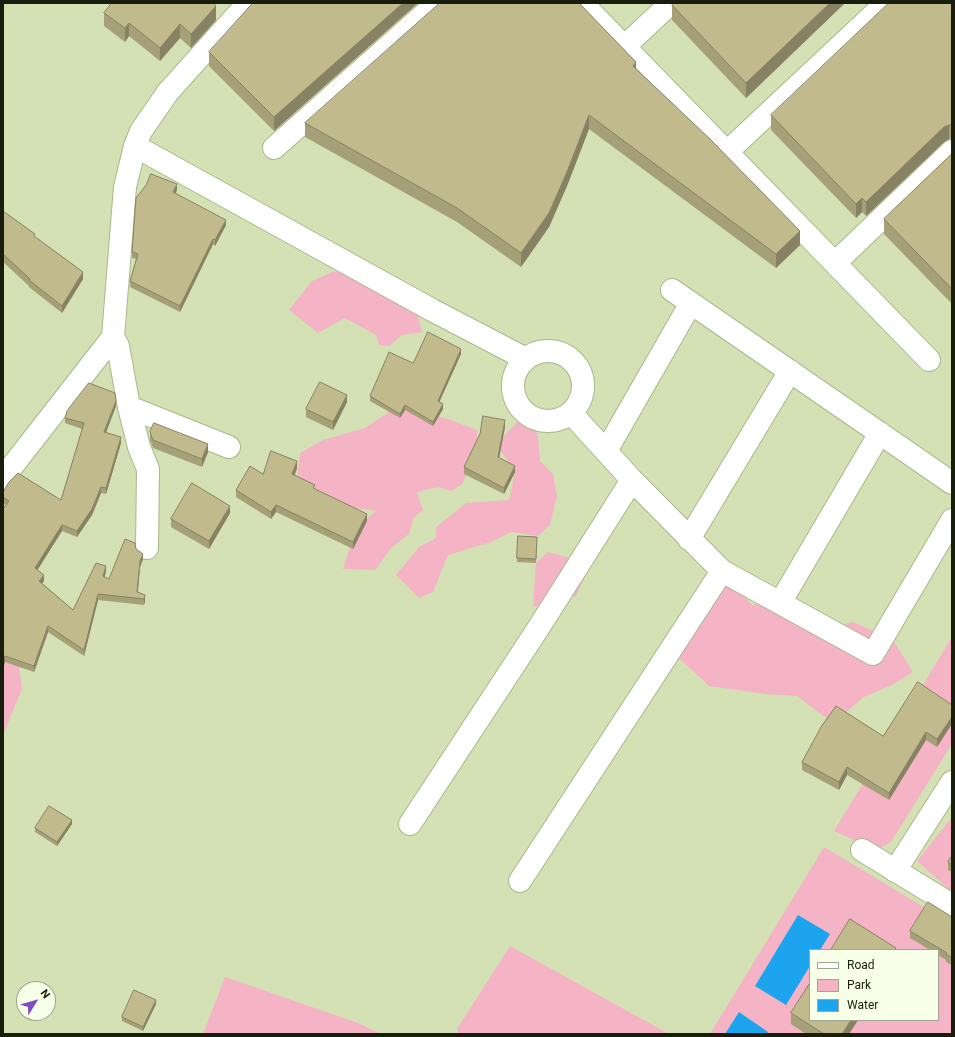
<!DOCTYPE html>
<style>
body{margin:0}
#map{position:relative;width:955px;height:1037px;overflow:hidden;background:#d4e1b4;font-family:Roboto,sans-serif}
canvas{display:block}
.frame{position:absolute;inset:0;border:4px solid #191d0d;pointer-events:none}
.legend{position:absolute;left:809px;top:949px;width:130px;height:72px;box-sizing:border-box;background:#f8ffe8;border:1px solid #9fa590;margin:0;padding:5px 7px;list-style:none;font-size:12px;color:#191d0d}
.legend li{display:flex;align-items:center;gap:8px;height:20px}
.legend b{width:20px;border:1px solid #9fa590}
.north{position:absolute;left:16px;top:981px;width:40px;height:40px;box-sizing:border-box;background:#f8ffe8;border:1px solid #9fa590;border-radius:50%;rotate:53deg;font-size:11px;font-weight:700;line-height:16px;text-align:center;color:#191d0d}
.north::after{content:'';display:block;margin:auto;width:14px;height:18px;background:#814cc3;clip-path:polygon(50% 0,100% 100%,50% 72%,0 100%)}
</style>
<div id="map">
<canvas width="955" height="1037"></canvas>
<div class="frame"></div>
<ul class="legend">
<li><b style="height:5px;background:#fff"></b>Road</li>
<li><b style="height:11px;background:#f4b4c6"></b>Park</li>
<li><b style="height:11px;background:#1ca4ef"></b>Water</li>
</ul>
<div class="north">N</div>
</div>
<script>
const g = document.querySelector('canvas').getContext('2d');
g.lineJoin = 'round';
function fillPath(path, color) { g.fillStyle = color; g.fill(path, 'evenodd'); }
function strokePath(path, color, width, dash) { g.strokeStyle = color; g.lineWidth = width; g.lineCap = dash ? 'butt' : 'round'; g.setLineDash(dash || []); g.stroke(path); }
fillPath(new Path2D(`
 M 367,271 L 415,304 L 422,332 L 402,335 L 390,346 L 379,345 L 376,335 L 345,318 L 318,333 L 289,310 L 312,281 L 332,272 Z
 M 398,406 L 448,419 L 477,430 L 477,446 L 472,464 L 462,484 L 451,491 L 438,487 L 417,492 L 423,510 L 414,517 L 409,534 L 391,548 L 375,570 L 343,569 L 356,527 L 376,511 L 365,509 L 336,508 L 297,478 L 300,453 L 323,440 L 365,428 Z
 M 524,415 L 534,423 L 538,437 L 540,461 L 553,474 L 557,496 L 550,525 L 538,536 L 511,532 L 491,542 L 448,555 L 433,592 L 419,598 L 396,575 L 419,547 L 436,538 L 436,527 L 466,503 L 509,500 L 515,472 L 496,444 Z
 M 548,552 L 591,563 L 576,596 L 533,607 L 536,563 Z
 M 729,579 L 752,605 L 798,600 L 824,629 L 853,622 L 893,640 L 913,672 L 892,685 L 864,697 L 833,723 L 797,696 L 765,694 L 709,686 L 664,644 Z
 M 3,604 L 13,625 L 22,689 L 3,735 Z
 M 952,637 L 952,744 L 891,842 L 876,850 L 834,831 Z
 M 952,817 L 952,892 L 917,861 Z
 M 824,847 L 952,924 L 952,1034 L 710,1034 ZM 810,950 L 938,950 L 938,1020 L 810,1020 Z
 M 510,946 L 669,1034 L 459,1034 L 457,1029 Z
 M 225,977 L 358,1023 L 381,1034 L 203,1034 Z`), '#f4b4c6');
fillPath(new Path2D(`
 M 798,915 L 830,934 L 820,950 L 810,950 L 810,966 L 786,1005 L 755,986 Z
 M 739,1012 L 768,1032 L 767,1034 L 725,1034 Z`), '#1ca4ef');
const minor = new Path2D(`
 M 582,3 L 929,360
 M 624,47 L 671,3
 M 135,146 L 432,310 L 524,358
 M 274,148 L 437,3
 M 727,152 L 886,3
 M 835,263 L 952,151
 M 672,290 L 952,483
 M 113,337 L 118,346 L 129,407 L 139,447 L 148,469 L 147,548
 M513 386a35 35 0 1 1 70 0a35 35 0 1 1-70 0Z
 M 129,407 L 229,447
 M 571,413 L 632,480 L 722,571 L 873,654 L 952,520
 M 606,451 L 691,303
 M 3,478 L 113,337 L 125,187 L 135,146 L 141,131 L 168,92 L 248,3
 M 689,539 L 790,371
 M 780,603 L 880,433
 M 410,824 L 541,624 L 632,480
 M 862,850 L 952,905
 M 895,871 L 952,782
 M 520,881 L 722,571`);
strokePath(minor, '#aab78b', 24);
strokePath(minor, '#fff', 22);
fillPath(new Path2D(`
 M 418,3 L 274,131 L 209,66 L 209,52 Z
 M 674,3 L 845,3 L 746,98 L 672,20 L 672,5 Z
 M 952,3 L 952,139 L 949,139 L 944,142 L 866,216 L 862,212 L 856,218 L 771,130 L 771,115 Z
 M 104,13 L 216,20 L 191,48 L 180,38 L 160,61 L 129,36 L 125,42 L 104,26 Z
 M 636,68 L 800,245 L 776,268 L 589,129 L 567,186 L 549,227 L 521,267 L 457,222 L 305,137 L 305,123 Z
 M 952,154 L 952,304 L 884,234 L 884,219 Z
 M 177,190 L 176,193 L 226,225 L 215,246 L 213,244 L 180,312 L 130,287 L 130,281 L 136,259 L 132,258 L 132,252 Z
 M 3,211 L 35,237 L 83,279 L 62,313 L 29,287 L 29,286 L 3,262 Z
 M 461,354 L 439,402 L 443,409 L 433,426 L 405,410 L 400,418 L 370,401 L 370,396 L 413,363 Z
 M 347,402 L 333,430 L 306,417 L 306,409 Z
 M 116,406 L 106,432 L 121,443 L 106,494 L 101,493 L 92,515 L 77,537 L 62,531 L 37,570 L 44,581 L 42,583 L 73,610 L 106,572 L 104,577 L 109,579 L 136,549 L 143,559 L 140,567 L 138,592 L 145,595 L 145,601 L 144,605 L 98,600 L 84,656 L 48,632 L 34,672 L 5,662 L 3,668 L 3,509 L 6,505 L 3,503 L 3,492 L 61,500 L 82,429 L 65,423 L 65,418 Z
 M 505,427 L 499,458 L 515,472 L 504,494 L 464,474 L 464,467 Z
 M 150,432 L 208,452 L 202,467 L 153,448 L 150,440 Z
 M 297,468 L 295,475 L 315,489 L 367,521 L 353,549 L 276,512 L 271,519 L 236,497 L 236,490 Z
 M 230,513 L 209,549 L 171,527 L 171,519 Z
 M 518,536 L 537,537 L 536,563 L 517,562 Z
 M 952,705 L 937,747 L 926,740 L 889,800 L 847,775 L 839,790 L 802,770 L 802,762 L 883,736 Z
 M 72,824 L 57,846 L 35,832 L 35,828 Z
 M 952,856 L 952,872 L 948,870 L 948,862 Z
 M 952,917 L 952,965 L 946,962 L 946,960 L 938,955 L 938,950 L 930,950 L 910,938 L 910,931 Z
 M 156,1004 L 143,1031 L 122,1021 L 122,1017 Z
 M 791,1013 L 810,1020 L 858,1020 L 849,1034 L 806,1034 L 791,1024 Z`), '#a6a079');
fillPath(new Path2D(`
 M 403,3 L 418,3 L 274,131 L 274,117 Z
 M 830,3 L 845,3 L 746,98 L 746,83 Z
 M 216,6 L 216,20 L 191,48 L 191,34 Z
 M 129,23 L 129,36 L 125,42 L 125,28 Z
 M 180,24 L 180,38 L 160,61 L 160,48 Z
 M 636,62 L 636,76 L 633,66 Z
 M 589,115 L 589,129 L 567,186 L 549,227 L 521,267 L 521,253 Z
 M 949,125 L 949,139 L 944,142 L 866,216 L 866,202 L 944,127 Z
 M 177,184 L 177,190 L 173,197 L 173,192 Z
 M 862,198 L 862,212 L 856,218 L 856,204 Z
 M 226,220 L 226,225 L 215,246 L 215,240 Z
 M 800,231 L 800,245 L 776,268 L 776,254 Z
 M 213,239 L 213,244 L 180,312 L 180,306 Z
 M 83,272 L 83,279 L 62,313 L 62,306 Z
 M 461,349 L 461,354 L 438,405 L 438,401 Z
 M 347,395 L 347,402 L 333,430 L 333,422 Z
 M 116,401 L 116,406 L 104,438 L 104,432 Z
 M 443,404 L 443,409 L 433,426 L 433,422 Z
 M 405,405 L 405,410 L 400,418 L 400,414 Z
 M 505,420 L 505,427 L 498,464 L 498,457 Z
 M 121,437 L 121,443 L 106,494 L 106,488 Z
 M 208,444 L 208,452 L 202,467 L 202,459 Z
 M 297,461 L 297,468 L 292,481 L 292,474 Z
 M 515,466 L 515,472 L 504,494 L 504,488 Z
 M 101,487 L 101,493 L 92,515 L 77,537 L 77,531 Z
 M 276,505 L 276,512 L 271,519 L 271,512 Z
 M 230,506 L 230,513 L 209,549 L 209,541 Z
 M 367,514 L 367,521 L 353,549 L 353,542 Z
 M 62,525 L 62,531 L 35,574 L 35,568 Z
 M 143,554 L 143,559 L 140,567 L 137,597 L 140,561 Z
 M 106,566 L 106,572 L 103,582 L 103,576 Z
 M 44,575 L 44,581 L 39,587 L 39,581 Z
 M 98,594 L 98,600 L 84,656 L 84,650 Z
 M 145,595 L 145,601 L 144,605 L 144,599 Z
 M 48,626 L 48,632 L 34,672 L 34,666 Z
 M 5,656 L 5,662 L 3,668 L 3,662 Z
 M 952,717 L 952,724 L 937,747 L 937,739 Z
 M 926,732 L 926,740 L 889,800 L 889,793 Z
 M 847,767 L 847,775 L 839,790 L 839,782 Z
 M 72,820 L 72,824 L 57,846 L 57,842 Z
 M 156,1000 L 156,1004 L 143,1031 L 143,1027 Z
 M 851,1020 L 858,1020 L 849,1034 L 842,1034 Z`), '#878263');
const building = new Path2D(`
 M 112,3 L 213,3 L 216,6 L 191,34 L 180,24 L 160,48 L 129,23 L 125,28 L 104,13 Z
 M 253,3 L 403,3 L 274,117 L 209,52 Z
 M 440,3 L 579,3 L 636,62 L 633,66 L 710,139 L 800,231 L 776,254 L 589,115 L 567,172 L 549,213 L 521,253 L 457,208 L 305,123 Z
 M 674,3 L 830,3 L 746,83 L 672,5 Z
 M 889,3 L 952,3 L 952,125 L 949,125 L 944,127 L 866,202 L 862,198 L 856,204 L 771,115 Z
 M 952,154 L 952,289 L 884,219 Z
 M 151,174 L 177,184 L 173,192 L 226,220 L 215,240 L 213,239 L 180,306 L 130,281 L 138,254 L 132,252 L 136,198 L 146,185 Z
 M 3,211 L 35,234 L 34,236 L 83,272 L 62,306 L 29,280 L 30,279 L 3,254 Z
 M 428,332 L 461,349 L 438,401 L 443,404 L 433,422 L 405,405 L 400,414 L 370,396 L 389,352 L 413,363 Z
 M 320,382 L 347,395 L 333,422 L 306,409 Z
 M 89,383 L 115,393 L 116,401 L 104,432 L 121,437 L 106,488 L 101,487 L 92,509 L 77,531 L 62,525 L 35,568 L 44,575 L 39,581 L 73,610 L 96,563 L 106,566 L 103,576 L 109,579 L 125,539 L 135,543 L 136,549 L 143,554 L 140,561 L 137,592 L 145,595 L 144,599 L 98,594 L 84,650 L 48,626 L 34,666 L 5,656 L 3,662 L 3,552 L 4,550 L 3,550 L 3,509 L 9,501 L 3,497 L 3,492 L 9,482 L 18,473 L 61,500 L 84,423 L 65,418 L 67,411 Z
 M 483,416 L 505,420 L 498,457 L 515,466 L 504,488 L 464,467 L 480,434 Z
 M 154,423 L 208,444 L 202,459 L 153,440 L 150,432 Z
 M 271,451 L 297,461 L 292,474 L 315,485 L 313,488 L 367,514 L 353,542 L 276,505 L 271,512 L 236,490 L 250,466 L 263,474 Z
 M 192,483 L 230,506 L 209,541 L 171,519 Z
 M 518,536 L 537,537 L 536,559 L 517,558 Z
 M 918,682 L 952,705 L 952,717 L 937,739 L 926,732 L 889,793 L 847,767 L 839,782 L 802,762 L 821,727 L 836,706 L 883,736 Z
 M 49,806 L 72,820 L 57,842 L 35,828 Z
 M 952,856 L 952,865 L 948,862 Z
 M 928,902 L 952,917 L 952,958 L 946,954 L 947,953 L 910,931 Z
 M 850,919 L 896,948 L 894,950 L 831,950 Z
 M 810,983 L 810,1020 L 851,1020 L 842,1034 L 824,1034 L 791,1013 Z
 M 134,990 L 156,1000 L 143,1027 L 122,1017 Z`);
fillPath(building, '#c1ba8d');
strokePath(building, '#878263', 1);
</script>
